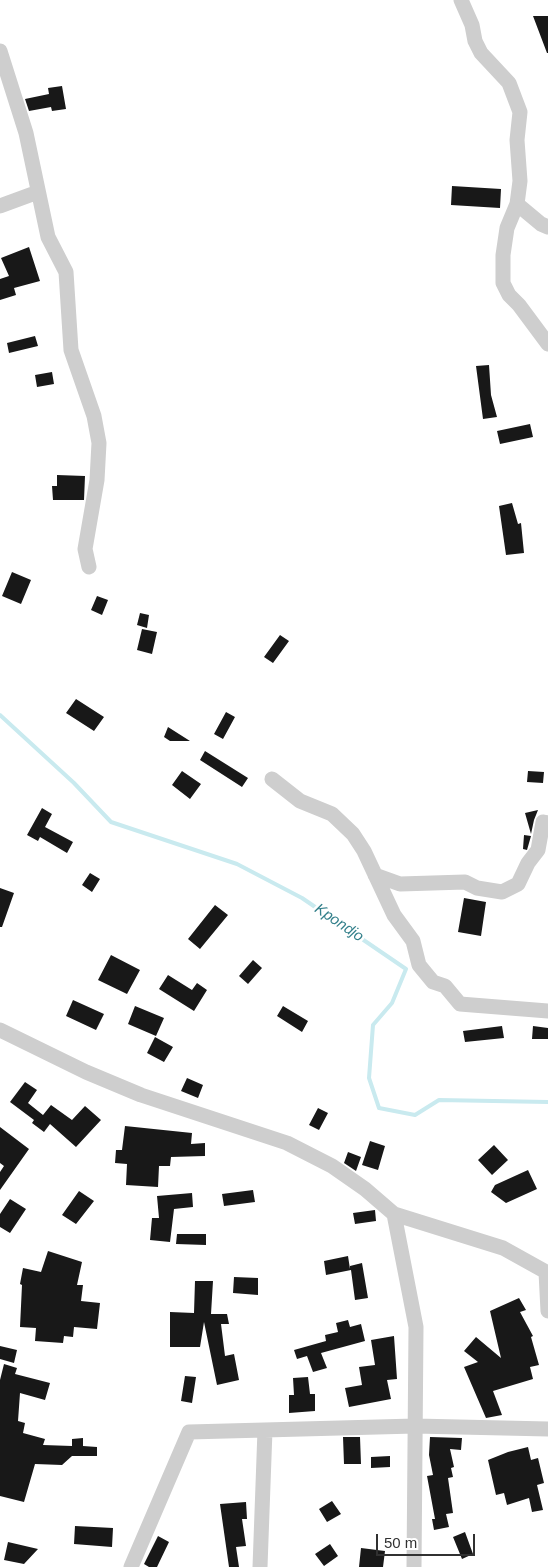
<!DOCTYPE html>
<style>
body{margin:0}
#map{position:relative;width:548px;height:1567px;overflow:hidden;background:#fff;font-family:Arial,sans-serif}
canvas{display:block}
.scale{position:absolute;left:376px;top:1534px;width:99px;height:22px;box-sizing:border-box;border:2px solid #313131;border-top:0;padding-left:6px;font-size:15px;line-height:18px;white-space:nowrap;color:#313131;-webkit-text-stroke:4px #fff;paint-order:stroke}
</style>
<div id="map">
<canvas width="548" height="1567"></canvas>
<div class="scale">50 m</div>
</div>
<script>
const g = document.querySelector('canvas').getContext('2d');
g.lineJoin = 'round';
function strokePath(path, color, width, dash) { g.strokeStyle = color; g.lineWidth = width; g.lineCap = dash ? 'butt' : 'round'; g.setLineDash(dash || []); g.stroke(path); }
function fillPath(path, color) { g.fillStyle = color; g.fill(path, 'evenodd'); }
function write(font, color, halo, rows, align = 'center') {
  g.font = font + ' Arial,sans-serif'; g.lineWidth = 5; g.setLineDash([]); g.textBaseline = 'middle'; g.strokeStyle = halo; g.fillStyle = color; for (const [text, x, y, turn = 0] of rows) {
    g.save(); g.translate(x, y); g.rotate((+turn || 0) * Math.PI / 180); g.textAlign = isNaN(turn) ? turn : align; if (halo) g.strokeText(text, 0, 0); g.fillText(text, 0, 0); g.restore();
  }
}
strokePath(new Path2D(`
 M 0,715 L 74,783 L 111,822 L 237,864 L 302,898 L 406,969 L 392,1003 L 373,1025 L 369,1078 L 379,1108 L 415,1115 L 439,1100 L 548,1102`), '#c9eaef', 4);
fillPath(new Path2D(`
 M 533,16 L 548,16 L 548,53 L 547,53 Z
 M 62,86 L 66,109 L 52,111 L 51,107 L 29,111 L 25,99 L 49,94 L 48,88 Z
 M 452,186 L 501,189 L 500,208 L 451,205 Z
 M 29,247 L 40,281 L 14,288 L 16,295 L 0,300 L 0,279 L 9,276 L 1,258 Z
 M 35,336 L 38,346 L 9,353 L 7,343 Z
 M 489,365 L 491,395 L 497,417 L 483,419 L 476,366 Z
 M 52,372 L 54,384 L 37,387 L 35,375 Z
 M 530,424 L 533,437 L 500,444 L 497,431 Z
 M 57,475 L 85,476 L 84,500 L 53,500 L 52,486 L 57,486 Z
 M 512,503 L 518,524 L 521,523 L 524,553 L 506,555 L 499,506 Z
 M 12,572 L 31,580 L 21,604 L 2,596 Z
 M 97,596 L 108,600 L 102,615 L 91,610 Z
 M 140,613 L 149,615 L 147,628 L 137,625 Z
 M 142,629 L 157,632 L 152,654 L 137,650 Z
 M 280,635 L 289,641 L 273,663 L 264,657 Z
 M 76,699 L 104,717 L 94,731 L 66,713 Z
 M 226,712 L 235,717 L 223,739 L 214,734 Z
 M 168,727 L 190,741 L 170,741 L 164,737 Z
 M 205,751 L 248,778 L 242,787 L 200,760 Z
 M 182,771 L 201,784 L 190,799 L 172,785 Z
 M 528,771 L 544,772 L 543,783 L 527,782 Z
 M 42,808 L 52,814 L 45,827 L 73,842 L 67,853 L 40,837 L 38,841 L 27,835 Z
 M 538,810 L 534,820 L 531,834 L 525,813 Z
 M 524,835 L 531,836 L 527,850 L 523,849 Z
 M 90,873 L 100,879 L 92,892 L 82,885 Z
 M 0,888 L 14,893 L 2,927 L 0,927 Z
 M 464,898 L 486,902 L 481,936 L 458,932 Z
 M 215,905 L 228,915 L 200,949 L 188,939 Z
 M 111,955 L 140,970 L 127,994 L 98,980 Z
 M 253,960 L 262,968 L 248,984 L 239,976 Z
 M 168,975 L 192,990 L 197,983 L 207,990 L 194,1011 L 159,989 Z
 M 73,1000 L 104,1014 L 96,1030 L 66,1016 Z
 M 135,1006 L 164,1018 L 156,1036 L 128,1024 Z
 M 283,1006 L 308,1021 L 302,1032 L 277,1016 Z
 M 502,1026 L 504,1038 L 465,1042 L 463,1031 Z
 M 533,1026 L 548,1028 L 548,1039 L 532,1039 Z
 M 155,1037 L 173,1047 L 164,1062 L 147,1053 Z
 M 187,1078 L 203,1085 L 198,1098 L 181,1091 Z
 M 25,1082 L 37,1090 L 28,1103 L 43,1115 L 51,1105 L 72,1120 L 85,1106 L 101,1120 L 76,1147 L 50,1124 L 44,1132 L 32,1123 L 34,1120 L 10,1102 Z
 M 318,1108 L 328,1113 L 319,1130 L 309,1125 Z
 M 125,1126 L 192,1133 L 191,1144 L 205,1143 L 205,1156 L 171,1157 L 170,1166 L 159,1166 L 158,1187 L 126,1185 L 127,1164 L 115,1163 L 116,1150 L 122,1150 Z
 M 0,1127 L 29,1149 L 0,1190 L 0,1172 L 4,1166 L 0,1163 Z
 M 370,1141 L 385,1146 L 378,1170 L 362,1165 Z
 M 494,1145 L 508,1160 L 492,1175 L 478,1160 Z
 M 348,1152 L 361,1157 L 356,1171 L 344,1163 Z
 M 528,1170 L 537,1189 L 506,1203 L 491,1192 L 495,1185 Z
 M 253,1190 L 255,1202 L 224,1206 L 222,1194 Z
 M 79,1191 L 94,1201 L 76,1224 L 62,1215 Z
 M 192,1193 L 193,1207 L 174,1209 L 170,1242 L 150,1240 L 152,1218 L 159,1218 L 157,1196 Z
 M 10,1199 L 26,1209 L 10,1233 L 0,1227 L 0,1214 Z
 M 375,1210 L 376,1221 L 355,1224 L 353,1213 Z
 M 177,1234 L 206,1234 L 206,1245 L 176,1244 Z
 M 48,1251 L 82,1262 L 77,1285 L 83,1285 L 81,1301 L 100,1303 L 97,1329 L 74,1327 L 73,1337 L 64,1336 L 63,1343 L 35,1341 L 36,1328 L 20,1327 L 22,1285 L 20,1284 L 23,1268 L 41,1272 Z
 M 348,1256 L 350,1269 L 350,1266 L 362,1263 L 368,1298 L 355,1300 L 351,1270 L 326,1275 L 324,1261 Z
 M 234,1277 L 258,1278 L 258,1295 L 233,1293 Z
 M 195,1281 L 213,1281 L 211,1314 L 227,1314 L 229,1324 L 221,1324 L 225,1356 L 234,1354 L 239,1380 L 217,1385 L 204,1322 L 200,1347 L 170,1347 L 170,1312 L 194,1313 Z
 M 519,1298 L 526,1310 L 520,1312 L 533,1336 L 531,1337 L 539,1365 L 530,1367 L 533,1379 L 493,1391 L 502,1415 L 486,1418 L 464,1367 L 478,1362 L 464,1351 L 476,1337 L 501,1358 L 490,1311 Z
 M 348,1320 L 350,1327 L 361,1324 L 365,1341 L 321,1353 L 327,1368 L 313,1372 L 307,1356 L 297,1359 L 294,1350 L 326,1341 L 325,1335 L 338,1332 L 336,1323 Z
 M 394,1336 L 397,1379 L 387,1380 L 391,1399 L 349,1407 L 345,1388 L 362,1385 L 359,1367 L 375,1365 L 371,1340 Z
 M 0,1346 L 17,1350 L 14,1363 L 0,1359 Z
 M 4,1364 L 17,1368 L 15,1374 L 50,1383 L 45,1400 L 20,1393 L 18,1421 L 25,1423 L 23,1433 L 45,1439 L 43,1445 L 72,1446 L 72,1439 L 83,1438 L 83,1446 L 97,1447 L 97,1456 L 72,1456 L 62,1465 L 35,1464 L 24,1502 L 0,1496 L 0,1380 Z
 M 185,1376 L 196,1377 L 192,1403 L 181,1401 Z
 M 308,1377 L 310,1394 L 315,1394 L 315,1411 L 289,1413 L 289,1395 L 294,1395 L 293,1378 Z
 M 343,1437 L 360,1437 L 361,1464 L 344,1464 Z
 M 430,1437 L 462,1438 L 461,1450 L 450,1449 L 454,1467 L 451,1468 L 453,1477 L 448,1478 L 453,1513 L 446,1514 L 449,1527 L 434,1530 L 432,1519 L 435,1519 L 427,1476 L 433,1475 L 429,1455 Z
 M 528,1447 L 531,1460 L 538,1458 L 544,1483 L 537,1485 L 543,1510 L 532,1512 L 529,1498 L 507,1505 L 504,1493 L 496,1495 L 488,1460 L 508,1452 Z
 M 390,1456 L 390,1467 L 371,1468 L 371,1457 Z
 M 332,1501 L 341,1514 L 327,1522 L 319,1509 Z
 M 246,1502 L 247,1519 L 242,1519 L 246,1546 L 236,1547 L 239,1567 L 229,1567 L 220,1504 Z
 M 75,1526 L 113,1528 L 112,1547 L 74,1544 Z
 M 465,1532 L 473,1554 L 462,1559 L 453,1537 Z
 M 158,1536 L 169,1542 L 157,1567 L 149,1567 L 144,1564 Z
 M 8,1542 L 38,1549 L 24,1564 L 4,1560 Z
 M 330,1544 L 338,1556 L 324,1566 L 315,1554 Z
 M 361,1548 L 385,1551 L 383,1567 L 359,1567 Z`), '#181818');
strokePath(new Path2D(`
 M 461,0 L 472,25 L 475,41 L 481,53 L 509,83 L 520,112 L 517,140 L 520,181 L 517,204 L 507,228 L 503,255 L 503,283 L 509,295 L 519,305 L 548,344
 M 0,51 L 26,133 L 48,237 L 66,272 L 71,350 L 94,416 L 99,443 L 97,480 L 85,549 L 89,567
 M 517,204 L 541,224 L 548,227
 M 0,206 L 38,192
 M 272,779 L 300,801 L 332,814 L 353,834 L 364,851 L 394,915 L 413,941 L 419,965 L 433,982 L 445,986 L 460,1004 L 548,1011
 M 375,875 L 400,884 L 465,882 L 477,888 L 502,892 L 518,884 L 528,863 L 538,850 L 543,822 L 548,823
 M 0,1030 L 86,1072 L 141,1095 L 287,1143 L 332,1166 L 365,1189 L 394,1214 L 503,1248 L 548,1273
 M 394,1214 L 416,1327 L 414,1567
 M 546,1272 L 548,1311
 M 131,1567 L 189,1432 L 415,1426 L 548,1429
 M 260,1567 L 265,1430`), '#cecece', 15);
write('italic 15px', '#34808b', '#fff', [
 ["Kpondjo",339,923,34]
]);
</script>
